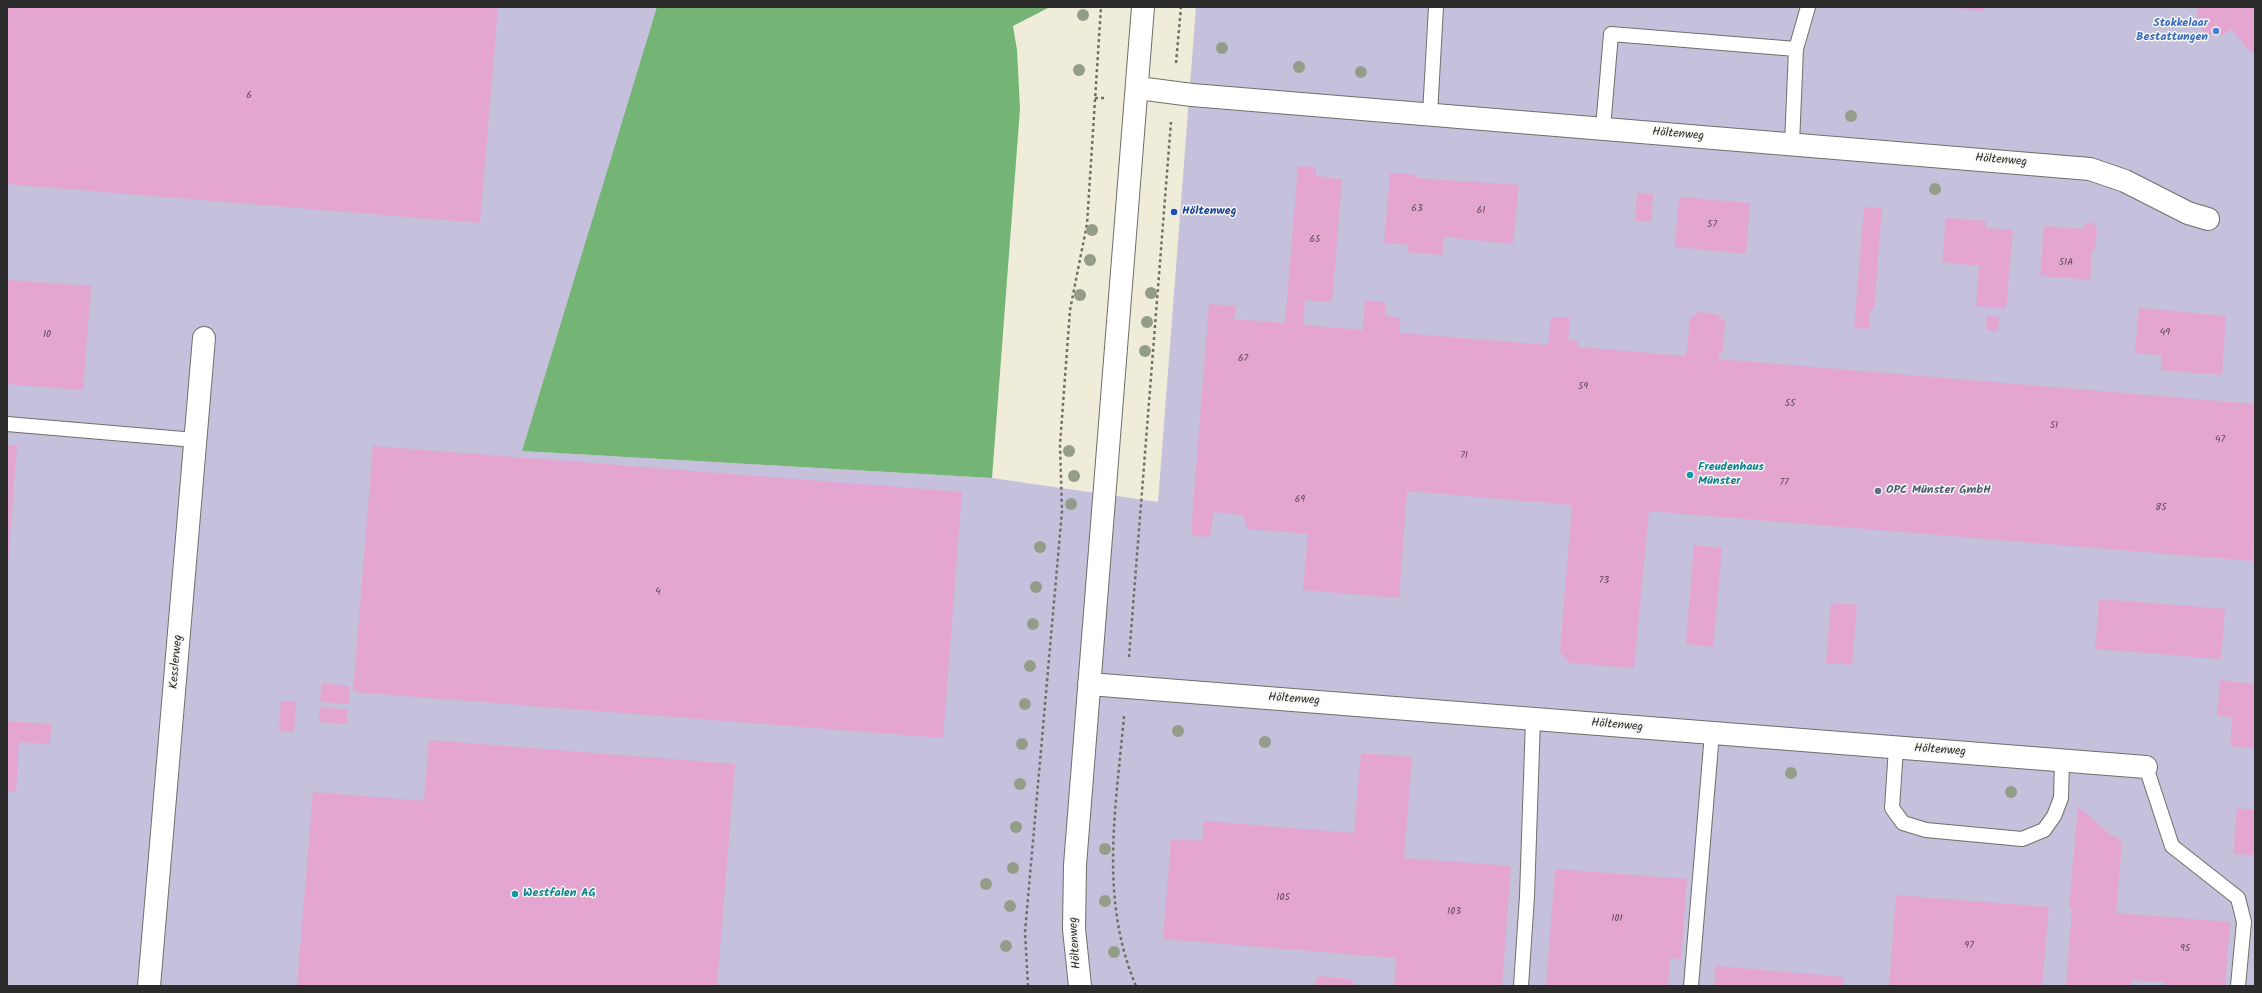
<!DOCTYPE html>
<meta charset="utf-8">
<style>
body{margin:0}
#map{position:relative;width:2262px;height:993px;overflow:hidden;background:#efecda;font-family:Kalam,sans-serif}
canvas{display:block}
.frame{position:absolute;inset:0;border:8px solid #2b2b2b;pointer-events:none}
</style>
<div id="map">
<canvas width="2262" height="993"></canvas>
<div class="frame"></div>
</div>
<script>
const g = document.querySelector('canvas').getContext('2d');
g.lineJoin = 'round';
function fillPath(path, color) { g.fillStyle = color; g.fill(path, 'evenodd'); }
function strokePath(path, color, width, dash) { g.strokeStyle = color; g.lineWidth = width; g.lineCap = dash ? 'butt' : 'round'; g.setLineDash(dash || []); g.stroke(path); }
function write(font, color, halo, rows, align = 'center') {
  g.font = font + ' Kalam,sans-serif'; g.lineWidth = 3; g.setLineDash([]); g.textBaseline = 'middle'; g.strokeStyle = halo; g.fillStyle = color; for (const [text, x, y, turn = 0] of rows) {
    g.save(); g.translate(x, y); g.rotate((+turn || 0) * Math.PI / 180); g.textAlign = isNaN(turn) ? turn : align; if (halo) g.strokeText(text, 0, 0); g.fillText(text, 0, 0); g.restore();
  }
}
fillPath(new Path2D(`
 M 7,7 L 659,7 L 522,451 L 992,478 L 1158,502 L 1196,7 L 2255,7 L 2255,986 L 7,986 Z`), '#c5c0db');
fillPath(new Path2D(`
 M 657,7 L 1050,7 L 1013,26 L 1017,50 L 1020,109 L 992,478 L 522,451 Z`), '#74b475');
fillPath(new Path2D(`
 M 7,7 L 498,7 L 480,223 L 7,184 Z
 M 1953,7 L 1983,7 L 1983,11 L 1953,8 Z
 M 2198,7 L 2255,7 L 2255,52 L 2250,51 L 2231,29 L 2223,35 L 2206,34 L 2197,25 Z
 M 1298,166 L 1316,167 L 1316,176 L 1342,179 L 1332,302 L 1305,300 L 1303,325 L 1363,330 L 1365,300 L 1386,303 L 1385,316 L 1400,318 L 1399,333 L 1548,345 L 1551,317 L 1570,318 L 1568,340 L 1578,341 L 1578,347 L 1686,356 L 1690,319 L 1698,312 L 1717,314 L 1725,322 L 1723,350 L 1719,354 L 1718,359 L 2255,404 L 2255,533 L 2253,561 L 1649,511 L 1634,668 L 1570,663 L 1560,652 L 1572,505 L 1407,491 L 1399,598 L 1303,590 L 1308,534 L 1248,529 L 1243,515 L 1213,512 L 1211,534 L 1207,537 L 1194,536 L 1191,532 L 1209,304 L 1236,306 L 1234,319 L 1285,323 Z
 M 1390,173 L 1417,175 L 1416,178 L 1519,185 L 1513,244 L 1444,237 L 1442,255 L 1407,252 L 1408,245 L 1384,243 Z
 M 1637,193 L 1653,194 L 1651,222 L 1635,221 Z
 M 1679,197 L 1750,203 L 1746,254 L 1675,247 Z
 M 1864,207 L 1882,208 L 1874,310 L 1870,310 L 1869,329 L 1854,328 Z
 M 1946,218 L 1986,221 L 1986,228 L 2013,230 L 2006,309 L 1976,306 L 1979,266 L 1942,262 Z
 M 2092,222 L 2097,229 L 2095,250 L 2092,250 L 2090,280 L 2040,276 L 2044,226 L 2082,229 L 2087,223 Z
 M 7,280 L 91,286 L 83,390 L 7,384 Z
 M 2139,308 L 2226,316 L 2222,375 L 2161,370 L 2162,355 L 2135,353 Z
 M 1987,316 L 1999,317 L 1998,331 L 1986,330 Z
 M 7,445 L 17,446 L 8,563 L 7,563 Z
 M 373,446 L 962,492 L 943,738 L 353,692 Z
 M 1694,545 L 1722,548 L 1713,647 L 1686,644 Z
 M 2099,599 L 2225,609 L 2221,659 L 2095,649 Z
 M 1831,603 L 1857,605 L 1852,665 L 1826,663 Z
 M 2220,680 L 2255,684 L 2255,748 L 2230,746 L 2232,717 L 2217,716 Z
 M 322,683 L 350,686 L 349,704 L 320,702 Z
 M 281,701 L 296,702 L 294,732 L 279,731 Z
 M 320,707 L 347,710 L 347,724 L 319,722 Z
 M 7,721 L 51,724 L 50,744 L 19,742 L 16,792 L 7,791 Z
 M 429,740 L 735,764 L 717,986 L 297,986 L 313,792 L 424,801 Z
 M 1361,753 L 1412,757 L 1404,858 L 1511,866 L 1502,986 L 1394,986 L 1396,958 L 1163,939 L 1171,839 L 1202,841 L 1204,821 L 1354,833 Z
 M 2078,806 L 2108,833 L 2122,841 L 2116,913 L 2230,922 L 2225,986 L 2165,986 L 2165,982 L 2132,980 L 2131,986 L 2066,986 L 2072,909 L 2069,909 Z
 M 2237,808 L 2255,810 L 2255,855 L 2233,854 Z
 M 1555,869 L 1687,879 L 1681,959 L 1670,958 L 1668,986 L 1546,986 Z
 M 1896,895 L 2049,907 L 2042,986 L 1889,986 Z
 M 1716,966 L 1844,977 L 1843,986 L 1714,986 Z
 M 1319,976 L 1350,979 L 1354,983 L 1354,986 L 1315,986 L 1316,980 Z`), '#e4a5d0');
const lane = new Path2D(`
 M 1430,114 L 1436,7
 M 1603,128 L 1611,34 L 1796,49
 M 1792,144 L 1796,49 L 1808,7
 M 7,424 L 195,440
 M 1896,748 L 1892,808 L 1903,823 L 1926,830 L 2022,839 L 2044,830 L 2054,816 L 2061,798 L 2062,761
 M 2146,767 L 2172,846 L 2238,898 L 2244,922 L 2238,986
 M 1521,986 L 1527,896 L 1533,719
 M 1691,986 L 1712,733`);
const street = new Path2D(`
 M 1138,88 L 1192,95 L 2090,169 L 2125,181 L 2188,213 L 2208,219
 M 1089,684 L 2146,767
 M 149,986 L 204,338
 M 1080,986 L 1074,929 L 1075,865 L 1143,7`);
strokePath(lane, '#706f68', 16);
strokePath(street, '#706f68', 24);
strokePath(new Path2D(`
 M 1176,63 L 1181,7
 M 1095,98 L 1106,98
 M 1129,657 L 1171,122
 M 1124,716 C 1116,808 1099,899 1136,986
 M 1028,986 L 1025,932 L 1062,511 L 1060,445 L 1067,350 L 1070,310 L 1087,224 L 1101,7`), '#706f68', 2.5, [3, 3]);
strokePath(lane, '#fff', 14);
strokePath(street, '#fff', 22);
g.fillStyle = '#949d89';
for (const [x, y] of [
 [1083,15],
 [1222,48],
 [1299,67],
 [1079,70],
 [1361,72],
 [1851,116],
 [1935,189],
 [1092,230],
 [1090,260],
 [1151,293],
 [1080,295],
 [1147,322],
 [1145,351],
 [1069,451],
 [1074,476],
 [1071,504],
 [1040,547],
 [1036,587],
 [1033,624],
 [1030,666],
 [1025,704],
 [1178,731],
 [1265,742],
 [1022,744],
 [1791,773],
 [1020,784],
 [2011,792],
 [1016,827],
 [1105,849],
 [1013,868],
 [986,884],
 [1105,901],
 [1010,906],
 [1006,946],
 [1114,952]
]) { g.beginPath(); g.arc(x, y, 6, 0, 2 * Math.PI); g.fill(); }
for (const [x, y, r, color] of [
 [2216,31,4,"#3f7fe0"],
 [1174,212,4,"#1a4fb4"],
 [1690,475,4,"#0f9aa8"],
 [1878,491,4,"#5c6f8a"],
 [515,894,4,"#0f9aa8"]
]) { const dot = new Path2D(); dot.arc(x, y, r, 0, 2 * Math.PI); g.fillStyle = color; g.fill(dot); strokePath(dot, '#f6f6f2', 1.5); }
write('10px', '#594a54', null, [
 ["6",249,96],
 ["63",1417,209],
 ["61",1481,211],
 ["57",1712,225],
 ["65",1315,240],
 ["51A",2066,263],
 ["49",2165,333],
 ["10",47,335],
 ["67",1243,359],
 ["59",1583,387],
 ["55",1790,404],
 ["51",2054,426],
 ["47",2220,440],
 ["71",1464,456],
 ["77",1784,483],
 ["69",1300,500],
 ["85",2161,508],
 ["73",1604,581],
 ["4",658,592],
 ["105",1283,898],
 ["103",1454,912],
 ["101",1617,919],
 ["97",1969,946],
 ["95",2185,949]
]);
write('bold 12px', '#366cbe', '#f6f6f2', [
 ["Stokkelaar",2208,24],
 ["Bestattungen",2208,38]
], 'right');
write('12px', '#2b2b2b', '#f6f6f2', [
 ["Höltenweg",1678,135,5],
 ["Höltenweg",2001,161,5],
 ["Kesslerweg",177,662,-85],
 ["Höltenweg",1294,700,4],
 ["Höltenweg",1617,726,5],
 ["Höltenweg",1940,751,4],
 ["Höltenweg",1076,943,-94]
]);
write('bold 12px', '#164399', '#f6f6f2', [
 ["Höltenweg",1182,212]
], 'left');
write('bold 12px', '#0d838f', '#f6f6f2', [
 ["Freudenhaus",1698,468],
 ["Münster",1698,482],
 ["Westfalen AG",523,894]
], 'left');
write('bold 12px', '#4e5e75', '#f6f6f2', [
 ["OPC Münster GmbH",1886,491]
], 'left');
</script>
